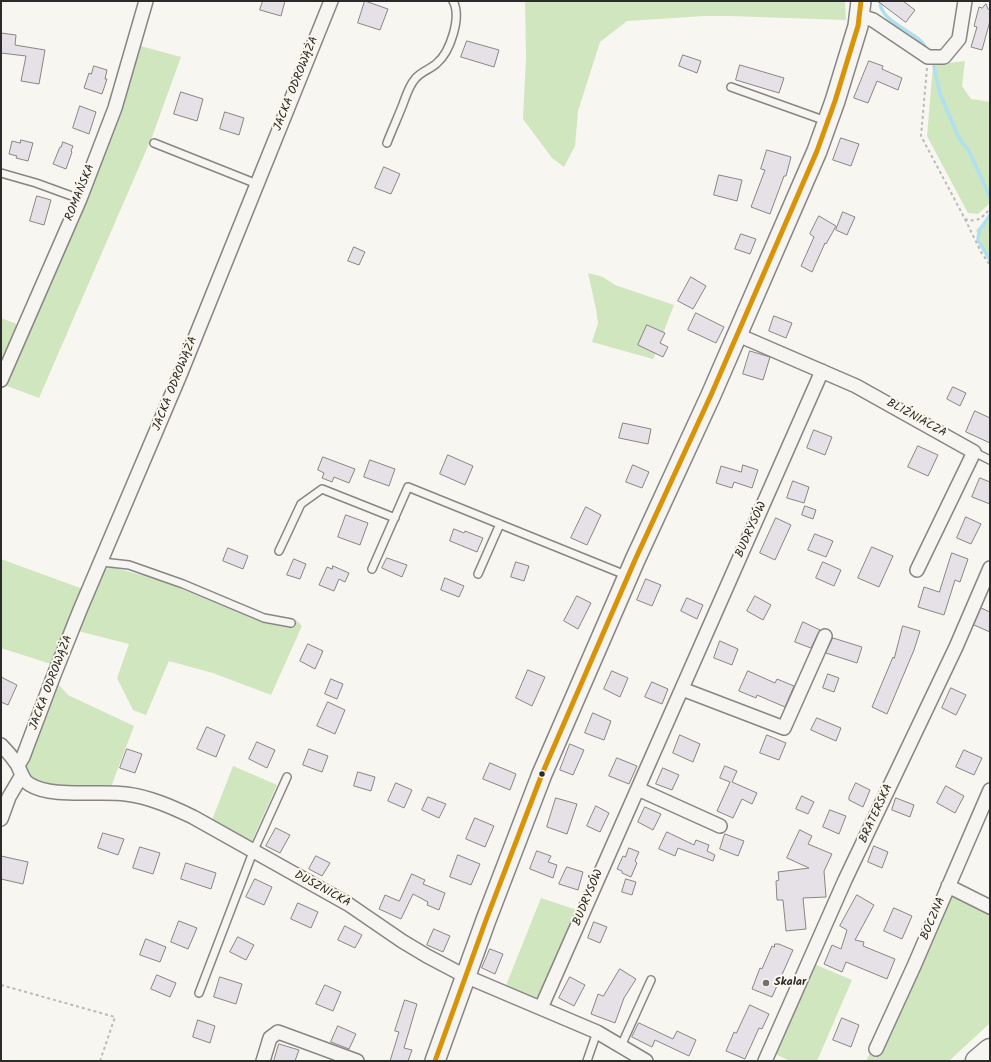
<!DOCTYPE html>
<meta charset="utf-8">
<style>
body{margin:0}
#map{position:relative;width:991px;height:1062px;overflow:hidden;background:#f8f6f0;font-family:Kalam,sans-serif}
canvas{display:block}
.frame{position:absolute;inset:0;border:2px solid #2b2b2b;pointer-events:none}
</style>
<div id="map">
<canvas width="991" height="1062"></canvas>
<div class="frame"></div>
</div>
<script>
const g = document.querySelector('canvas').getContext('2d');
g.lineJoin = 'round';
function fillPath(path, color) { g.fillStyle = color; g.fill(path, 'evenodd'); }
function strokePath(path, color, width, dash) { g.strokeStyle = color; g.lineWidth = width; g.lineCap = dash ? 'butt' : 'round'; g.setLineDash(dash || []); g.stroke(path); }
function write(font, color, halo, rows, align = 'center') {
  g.font = font + ' Kalam,sans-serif'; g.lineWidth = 4; g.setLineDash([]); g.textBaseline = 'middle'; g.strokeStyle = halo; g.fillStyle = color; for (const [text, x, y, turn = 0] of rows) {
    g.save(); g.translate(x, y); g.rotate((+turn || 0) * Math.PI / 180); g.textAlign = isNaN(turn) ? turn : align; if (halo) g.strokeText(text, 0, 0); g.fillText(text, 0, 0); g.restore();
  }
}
fillPath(new Path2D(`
 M 525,1 L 845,1 L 846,20 L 729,16 L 705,16 L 627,21 L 600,42 L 578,111 L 575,146 L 564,167 L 552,158 L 523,119 L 526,57 Z
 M 137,45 L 181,57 L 152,137 L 39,398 L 2,384 Z
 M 965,61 L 962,86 L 971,99 L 990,102 L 990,203 L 978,214 L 968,213 L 927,136 L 933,65 Z
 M 990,217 L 990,257 L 985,250 L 976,230 Z
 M 588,273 L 603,277 L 615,285 L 674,305 L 653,359 L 592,342 L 598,323 L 596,309 Z
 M 1,318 L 19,325 L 1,365 Z
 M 1,559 L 83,589 L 54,665 L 1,648 Z
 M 111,567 L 157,579 L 264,623 L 289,628 L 295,619 L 302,626 L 271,695 L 213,673 L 169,661 L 146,715 L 133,710 L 117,678 L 129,644 L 78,631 L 104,570 Z
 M 58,684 L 68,695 L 134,726 L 111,787 C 91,787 49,790 33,780 C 30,777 28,773 26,770 L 27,760 Z
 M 233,766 L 277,785 L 251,843 L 212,820 Z
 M 951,894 L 990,915 L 990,1023 L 949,1061 L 866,1061 L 870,1053 L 879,1055 L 917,973 Z
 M 541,898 L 577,910 L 540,1001 L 505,988 Z
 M 814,964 L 852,980 L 817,1061 L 790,1061 L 775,1054 Z`), '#d0e6be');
strokePath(new Path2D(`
 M 880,1 C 880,24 917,30 926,48
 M 934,66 L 940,94 L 960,140 L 969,151 L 990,197
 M 990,215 L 979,231 L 978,240 L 990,260`), '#aee0f0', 3.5);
const building = new Path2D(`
 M 263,1 L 285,1 L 281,16 L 260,10 Z
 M 365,1 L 388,9 L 380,30 L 358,23 Z
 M 878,1 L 903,1 L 915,10 L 906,22 Z
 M 986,4 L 988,9 L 990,10 L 990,21 L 982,50 L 971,47 L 977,27 L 974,26 L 979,7 L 982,8 Z
 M 1,33 L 16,35 L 15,45 L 45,50 L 39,84 L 21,81 L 26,56 L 1,53 Z
 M 467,41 L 499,50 L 494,67 L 461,57 Z
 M 683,55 L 701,61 L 697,73 L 679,66 Z
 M 869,61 L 883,66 L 882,69 L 902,78 L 898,90 L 877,81 L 868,103 L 854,98 Z
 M 740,65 L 784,78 L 779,93 L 736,80 Z
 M 94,66 L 107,70 L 105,79 L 107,79 L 102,94 L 84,88 L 89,73 L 91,74 Z
 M 181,92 L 203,99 L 197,121 L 174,114 Z
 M 80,106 L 96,112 L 89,134 L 73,128 Z
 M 225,112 L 244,118 L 239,135 L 220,129 Z
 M 841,138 L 859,144 L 851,166 L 833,160 Z
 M 21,140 L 33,143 L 28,161 L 16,158 L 17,156 L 9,154 L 12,141 L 20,143 Z
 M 63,142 L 73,146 L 71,151 L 72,152 L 66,169 L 53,164 L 60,147 L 61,147 Z
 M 767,150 L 791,157 L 786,176 L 784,176 L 770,214 L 751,207 L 765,170 L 761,169 Z
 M 384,167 L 400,174 L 391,194 L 375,188 Z
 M 719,175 L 742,180 L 737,201 L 714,195 Z
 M 37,196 L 51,200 L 44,225 L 30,221 Z
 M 843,212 L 855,217 L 847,235 L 836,230 Z
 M 819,216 L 836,226 L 826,244 L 825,243 L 812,272 L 801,266 L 814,237 L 810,234 Z
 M 741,234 L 756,239 L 750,254 L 735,249 Z
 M 354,247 L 365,252 L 359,265 L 348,261 Z
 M 691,277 L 706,286 L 693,309 L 678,301 Z
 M 696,313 L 724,327 L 716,343 L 688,330 Z
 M 774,316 L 792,323 L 786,338 L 769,331 Z
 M 647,325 L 665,333 L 660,343 L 668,347 L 663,357 L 638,345 Z
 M 750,351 L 770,357 L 763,380 L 743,374 Z
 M 953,387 L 966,393 L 960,406 L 947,399 Z
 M 975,411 L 990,418 L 990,443 L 966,432 Z
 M 623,423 L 651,429 L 648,444 L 619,438 Z
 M 814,430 L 832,437 L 825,455 L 807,448 Z
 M 918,446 L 938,455 L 928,476 L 908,467 Z
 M 448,455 L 473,466 L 465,485 L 440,474 Z
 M 323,457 L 355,469 L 349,483 L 334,477 L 332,482 L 322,478 L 324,473 L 318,470 Z
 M 370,460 L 395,469 L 389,486 L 364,477 Z
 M 633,465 L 649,472 L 642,488 L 626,482 Z
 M 743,465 L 758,470 L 752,488 L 734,482 L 732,488 L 716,483 L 721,466 L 741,472 Z
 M 980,478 L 990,482 L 990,504 L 972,497 Z
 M 793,481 L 809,487 L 804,503 L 787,498 Z
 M 805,506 L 816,510 L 813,519 L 802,515 Z
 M 586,507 L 601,515 L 587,545 L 571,538 Z
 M 346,515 L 368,523 L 360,545 L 338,537 Z
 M 966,517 L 981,524 L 971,544 L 957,538 Z
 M 776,518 L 791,525 L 775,560 L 760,553 Z
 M 454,529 L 464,533 L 465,531 L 483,538 L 477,552 L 450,541 Z
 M 815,534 L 833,541 L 826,557 L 808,550 Z
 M 872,547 L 893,556 L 879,587 L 858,578 Z
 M 228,548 L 248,556 L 243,569 L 223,561 Z
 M 952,553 L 968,559 L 960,582 L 955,580 L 944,615 L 918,607 L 924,587 L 939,592 Z
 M 387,558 L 407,565 L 402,577 L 382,568 Z
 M 294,559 L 306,564 L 300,579 L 287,575 Z
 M 516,562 L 529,566 L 524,581 L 511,577 Z
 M 823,562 L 841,570 L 834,586 L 816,578 Z
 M 333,566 L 349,573 L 345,582 L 339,579 L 334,591 L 319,585 L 327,567 L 332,569 Z
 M 445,578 L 464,586 L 459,597 L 441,590 Z
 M 646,579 L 661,585 L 652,606 L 637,600 Z
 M 577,596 L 591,603 L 578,629 L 564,621 Z
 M 755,596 L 771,605 L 763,620 L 747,611 Z
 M 687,598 L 703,605 L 697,619 L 681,611 Z
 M 981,608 L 990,612 L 990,632 L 974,625 Z
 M 803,622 L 820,630 L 811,648 L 795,642 Z
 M 903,626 L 920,631 L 914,650 L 887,714 L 872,707 L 893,657 L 894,658 Z
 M 833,638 L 862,647 L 857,663 L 826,653 Z
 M 720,641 L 738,649 L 732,665 L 714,658 Z
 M 308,644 L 323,651 L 315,669 L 300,661 Z
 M 528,670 L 545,677 L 532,706 L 516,698 Z
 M 612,671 L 628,678 L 620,697 L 604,689 Z
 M 748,671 L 775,683 L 777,679 L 794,686 L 785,707 L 757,695 L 756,698 L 739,691 Z
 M 828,674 L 839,678 L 834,692 L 823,688 Z
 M 1,677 L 17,685 L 8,705 L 1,702 Z
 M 331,679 L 343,684 L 337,699 L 325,694 Z
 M 652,682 L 668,689 L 662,704 L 645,697 Z
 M 951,688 L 966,695 L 956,715 L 942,708 Z
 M 328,702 L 345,710 L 335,734 L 317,726 Z
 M 593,713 L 611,721 L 604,740 L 585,733 Z
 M 817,718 L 841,728 L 836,741 L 811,730 Z
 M 207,727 L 225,735 L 216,757 L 197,749 Z
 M 680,735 L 700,744 L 693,762 L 673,753 Z
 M 767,735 L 786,743 L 779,760 L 760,753 Z
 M 257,742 L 275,750 L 267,768 L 249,759 Z
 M 570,744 L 584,750 L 573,775 L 560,770 Z
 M 127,749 L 142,754 L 135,773 L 120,768 Z
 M 309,749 L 328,756 L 322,772 L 303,765 Z
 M 964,750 L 982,758 L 974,775 L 956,767 Z
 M 617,758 L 637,766 L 629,784 L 609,776 Z
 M 490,763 L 516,774 L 510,790 L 483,779 Z
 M 725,766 L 737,771 L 732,782 L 757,793 L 752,804 L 742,799 L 733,818 L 717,811 L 730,782 L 720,778 Z
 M 663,768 L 679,775 L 672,790 L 656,784 Z
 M 358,772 L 375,777 L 371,791 L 354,786 Z
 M 396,783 L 412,790 L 404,808 L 388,801 Z
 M 856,783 L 870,790 L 863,807 L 849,800 L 849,797 Z
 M 946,786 L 964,796 L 955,813 L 937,803 Z
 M 802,796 L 814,802 L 808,814 L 796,809 Z
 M 428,797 L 446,804 L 439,818 L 422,810 Z
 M 556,798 L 577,804 L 567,834 L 547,827 Z
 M 896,798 L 914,805 L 910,817 L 892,810 Z
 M 596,806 L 609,813 L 600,832 L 587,826 Z
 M 645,807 L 661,814 L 653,830 L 638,822 Z
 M 830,810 L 846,816 L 839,834 L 823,827 Z
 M 475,818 L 494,826 L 485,847 L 466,839 Z
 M 276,828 L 290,835 L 280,853 L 266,846 Z
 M 800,830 L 812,836 L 808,844 L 832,854 L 824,871 L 826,897 L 803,898 L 806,929 L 786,931 L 783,900 L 777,900 L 776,881 L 779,880 L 778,872 L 809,868 L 787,858 Z
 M 667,832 L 694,845 L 696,840 L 709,845 L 707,851 L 715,855 L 713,861 L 678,848 L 675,856 L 659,849 Z
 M 103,833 L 124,839 L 118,855 L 98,848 Z
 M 725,834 L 744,841 L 738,856 L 720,849 Z
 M 874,846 L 888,852 L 882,868 L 868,862 Z
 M 140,847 L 160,853 L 153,874 L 133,868 Z
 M 629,848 L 639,852 L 635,861 L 637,863 L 631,877 L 622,873 L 622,871 L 617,869 L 623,856 L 625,857 Z
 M 537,851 L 551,856 L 548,862 L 557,865 L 553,878 L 530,869 Z
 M 458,855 L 480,864 L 471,885 L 450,877 Z
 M 1,856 L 28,862 L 23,884 L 1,879 Z
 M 316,856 L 330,863 L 322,876 L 309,869 Z
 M 186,863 L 216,873 L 211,889 L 181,879 Z
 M 567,867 L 583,872 L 578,890 L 559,884 Z
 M 412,874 L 425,880 L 423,884 L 445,893 L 439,910 L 427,905 L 428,902 L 413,894 L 401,919 L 379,909 L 385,895 L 399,901 Z
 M 255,879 L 272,887 L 264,905 L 246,897 Z
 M 626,879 L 636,882 L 632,895 L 622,892 Z
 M 857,895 L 874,905 L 855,940 L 864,942 L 863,946 L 895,959 L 887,979 L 846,962 L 842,972 L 824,964 L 832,945 L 841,949 L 847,930 L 840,926 Z
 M 298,903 L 318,912 L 311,928 L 291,919 Z
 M 894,908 L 912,916 L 902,939 L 884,931 Z
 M 179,921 L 197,928 L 188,949 L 171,942 Z
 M 594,922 L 607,927 L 600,943 L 588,938 Z
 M 345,926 L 362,935 L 355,948 L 338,940 Z
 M 434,929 L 450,936 L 443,952 L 427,945 Z
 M 238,937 L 254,945 L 246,960 L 230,952 Z
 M 146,939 L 166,947 L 160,962 L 140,955 Z
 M 775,944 L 779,944 L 793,950 L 772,997 L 752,989 L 760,968 L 762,969 L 772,946 L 774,947 Z
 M 490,949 L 503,954 L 495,974 L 482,968 Z
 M 620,969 L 636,979 L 624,998 L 615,1023 L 591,1014 L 598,994 L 603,996 Z
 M 157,975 L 176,983 L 170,997 L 151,989 Z
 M 220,977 L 242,984 L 236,1004 L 214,997 Z
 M 570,977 L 585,985 L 574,1006 L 559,998 Z
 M 325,985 L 341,992 L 333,1011 L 316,1004 Z
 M 405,1000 L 417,1004 L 404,1048 L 412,1050 L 408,1061 L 390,1061 L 399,1032 L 395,1031 Z
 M 750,1005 L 769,1014 L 762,1029 L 759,1028 L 745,1059 L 726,1051 L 734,1032 L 736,1033 Z
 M 842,1018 L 859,1025 L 851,1047 L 833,1040 Z
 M 198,1020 L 215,1026 L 210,1043 L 193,1037 Z
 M 639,1023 L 673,1039 L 677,1031 L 696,1040 L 689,1056 L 655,1040 L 652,1047 L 632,1037 Z
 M 338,1026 L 356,1034 L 349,1049 L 331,1042 Z
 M 279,1044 L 299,1050 L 295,1061 L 274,1061 Z`);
fillPath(building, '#e6e1e7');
strokePath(building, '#878684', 1);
const lane = new Path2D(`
 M 731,87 L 826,121
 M 154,143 L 257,184
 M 387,143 C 392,130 398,117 403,104 C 406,96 409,86 415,79 C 420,72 431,69 437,63 C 450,52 462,17 453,1
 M 1,173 L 36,183 L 80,199
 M 974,452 L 990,460
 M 279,551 L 301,504 L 322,489 L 395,518
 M 102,562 L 129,565 L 183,584 L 264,618 L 291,623
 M 372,569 L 408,487 L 628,576
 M 478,574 L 500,524
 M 199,993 L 253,852 L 287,777
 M 621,1046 L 651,980
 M 587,1061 L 597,1032`);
const street = new Path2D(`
 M 860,16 L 873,20 L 928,57 L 944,57 L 959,39 L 965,1
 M 738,335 L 856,386 L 974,452 L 917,570
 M 1,380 L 80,199 L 115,108 L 146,1
 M 682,689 L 784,728 L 825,636
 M 1,745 C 7,751 12,757 17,764 C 21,771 22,780 29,784 C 52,799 100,790 126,794 C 150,797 172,807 193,817 L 348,904 L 402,941 L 427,956 L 465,976 L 597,1032 L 646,1061
 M 18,765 L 23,757 L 54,675 L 80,610 L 180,375 L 331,1
 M 638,789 L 720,826
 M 1,819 L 9,797 L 22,775
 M 948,886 L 990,907
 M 541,1008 C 633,795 730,584 822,371
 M 876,1049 L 914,966 L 990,790
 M 263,1061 L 270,1038 L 278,1032 L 357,1061
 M 765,1061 L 845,880 L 956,647 L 990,568`);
const secondary = new Path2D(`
 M 435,1061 L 486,920 L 542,774 L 635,560 L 711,395 L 817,151 L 835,101 L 858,26 L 861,1`);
const highway = new Path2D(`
 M 977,1061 L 990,1050`);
strokePath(lane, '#878684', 10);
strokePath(street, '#878684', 16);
strokePath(secondary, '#878684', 22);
strokePath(highway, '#878684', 25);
strokePath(new Path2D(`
 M 927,68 L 921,136 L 965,219 C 978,223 981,218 990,209
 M 965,219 L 981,252 L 990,265
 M 1,985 L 115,1017 L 100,1061`), '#bcbab8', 2, [3, 3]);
strokePath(lane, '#f6f5f1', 7);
strokePath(street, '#f6f5f1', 13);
strokePath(secondary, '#f6f5f1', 19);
strokePath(highway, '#f6f5f1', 22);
strokePath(new Path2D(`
 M 435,1061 L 486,920 L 542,774 L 635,560 L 711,395 L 817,151 L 835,101 L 858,26 L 861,1`), '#d89406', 5);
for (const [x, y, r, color] of [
 [542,774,3.5,"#2b2b2b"],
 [766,983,4,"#737270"]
]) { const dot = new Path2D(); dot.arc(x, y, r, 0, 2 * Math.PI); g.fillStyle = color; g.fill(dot); strokePath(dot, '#fbf7ec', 1.5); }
write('12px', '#2b2b2b', '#fbf7ec', [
 ["JACKA ODROWĄŻA",297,84,-68],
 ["ROMAŃSKA",81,193,-68],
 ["JACKA ODROWĄŻA",176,384,-68],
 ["BLIŹNIACZA",916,419,29],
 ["BUDRYSÓW",752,530,-66],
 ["JACKA ODROWĄŻA",52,683,-69],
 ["BRATERSKA",877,814,-65],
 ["DUSZNICKA",322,890,29],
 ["BUDRYSÓW",589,898,-67],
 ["BOCZNA",934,919,-67]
]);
write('bold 12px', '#2b2b2b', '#fbf7ec', [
 ["Skalar",774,983]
], 'left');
</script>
